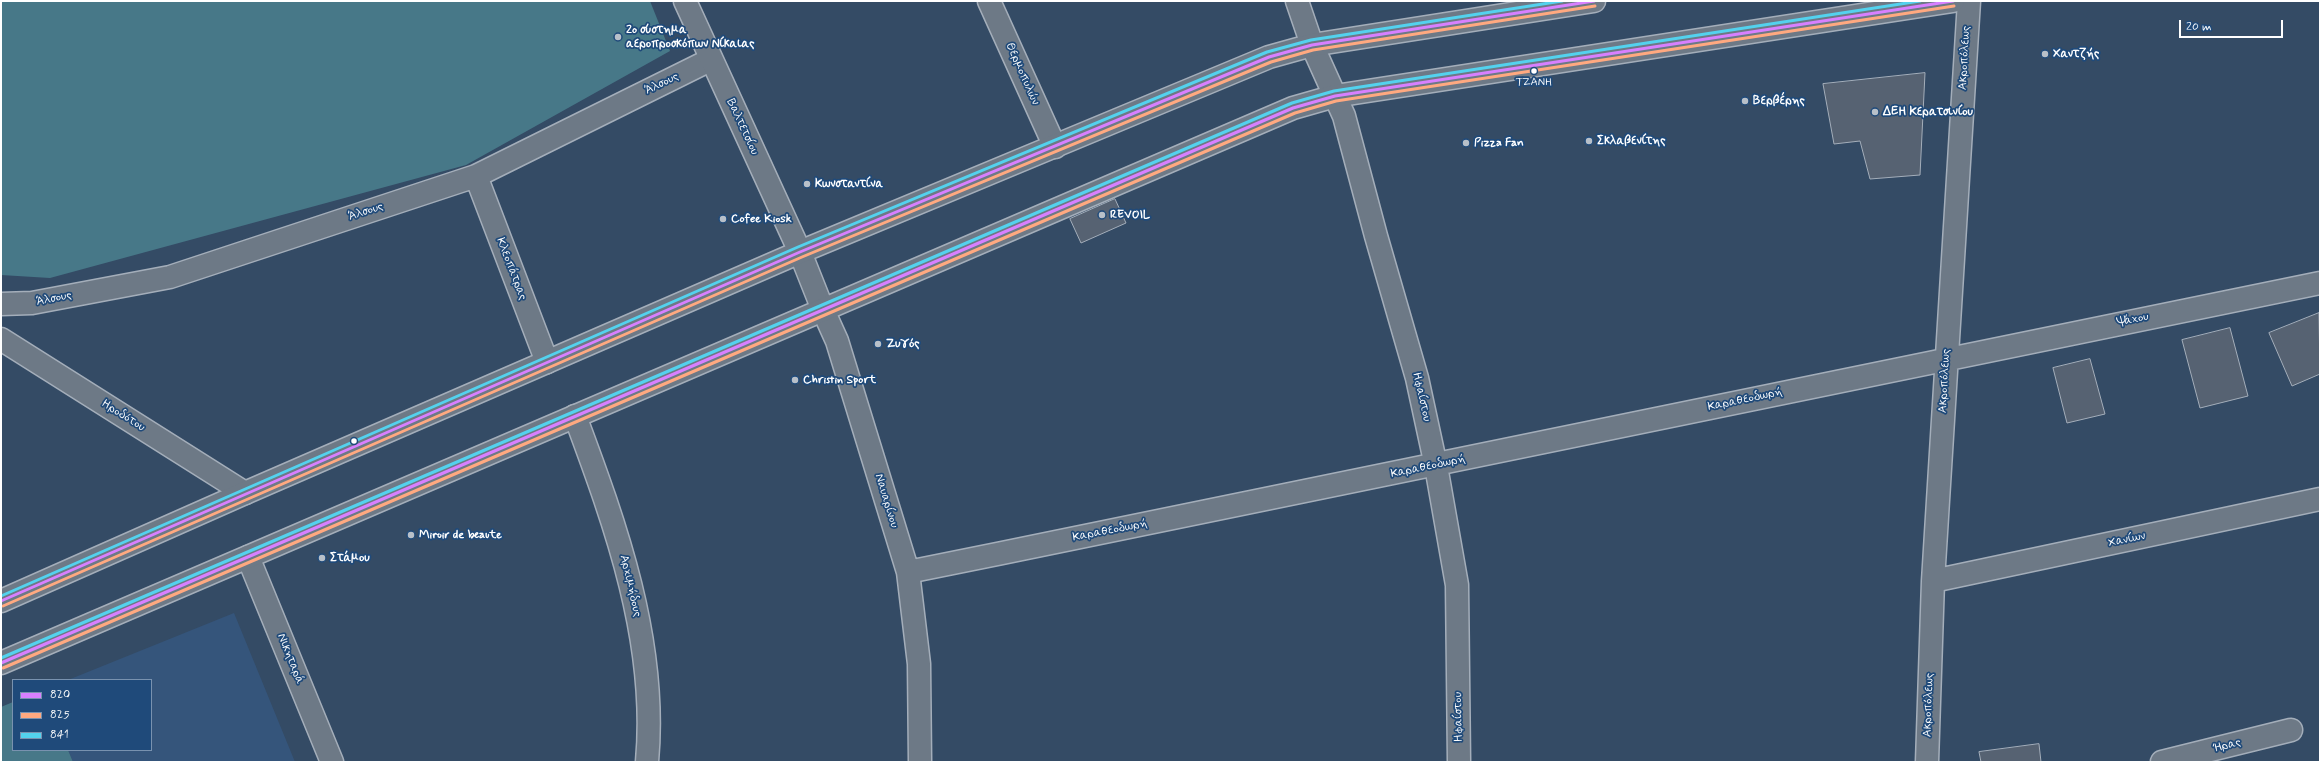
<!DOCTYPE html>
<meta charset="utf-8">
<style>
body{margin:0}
#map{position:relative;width:2321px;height:763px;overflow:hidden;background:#344b65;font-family:Mynerve,sans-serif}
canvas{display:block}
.frame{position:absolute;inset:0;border:2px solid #fff;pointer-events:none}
.legend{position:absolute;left:12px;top:679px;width:140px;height:72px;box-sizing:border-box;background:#1f4a7a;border:1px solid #7992af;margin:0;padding:5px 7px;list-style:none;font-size:12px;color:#fff}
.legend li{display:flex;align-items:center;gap:8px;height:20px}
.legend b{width:20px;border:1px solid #7992af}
.scale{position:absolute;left:2179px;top:20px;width:104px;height:18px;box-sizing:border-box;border:2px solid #fff;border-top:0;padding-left:5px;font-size:12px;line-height:14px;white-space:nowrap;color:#fff;-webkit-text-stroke:3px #1f4a7a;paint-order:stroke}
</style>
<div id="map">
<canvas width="2321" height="763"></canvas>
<div class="frame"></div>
<ul class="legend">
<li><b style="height:5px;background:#d880ff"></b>820</li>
<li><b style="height:5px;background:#ffa980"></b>825</li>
<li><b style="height:5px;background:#53d2ee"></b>841</li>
</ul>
<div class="scale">20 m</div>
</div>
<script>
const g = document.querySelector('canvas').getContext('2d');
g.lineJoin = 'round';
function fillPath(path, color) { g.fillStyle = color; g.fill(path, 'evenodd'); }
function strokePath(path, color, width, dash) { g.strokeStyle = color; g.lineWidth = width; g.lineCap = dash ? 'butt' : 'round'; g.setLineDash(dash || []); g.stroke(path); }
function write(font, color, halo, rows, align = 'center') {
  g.font = font + ' Mynerve,sans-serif'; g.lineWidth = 3.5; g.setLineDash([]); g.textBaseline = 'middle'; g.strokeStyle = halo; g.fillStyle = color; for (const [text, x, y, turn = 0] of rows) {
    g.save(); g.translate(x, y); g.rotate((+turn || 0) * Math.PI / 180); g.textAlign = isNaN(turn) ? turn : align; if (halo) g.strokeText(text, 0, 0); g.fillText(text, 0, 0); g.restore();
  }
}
fillPath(new Path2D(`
 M 234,613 L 295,762 L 73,762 L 68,750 L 151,750 L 151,680 L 68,680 Z`), '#35557b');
fillPath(new Path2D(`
 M 1,1 L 650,1 L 670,51 L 466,165 L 50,278 L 1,275 Z
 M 13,702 L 13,750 L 68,750 L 73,762 L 1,762 L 1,707 Z`), '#477888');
const building = new Path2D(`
 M 1925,73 L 1920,175 L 1870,179 L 1860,141 L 1834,144 L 1823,84 Z
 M 1115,199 L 1126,223 L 1081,243 L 1070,219 Z
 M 2319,313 L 2320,374 L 2292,386 L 2269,333 Z
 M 2230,328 L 2248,396 L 2200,408 L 2182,340 Z
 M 2090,359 L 2105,414 L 2067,423 L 2053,368 Z
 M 2039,744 L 2041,762 L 1981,762 L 1979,752 Z`);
fillPath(building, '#566272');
strokePath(building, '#a4aeba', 1);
const pedestrian = new Path2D(`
 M 248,557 L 332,762`);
const minor = new Path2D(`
 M 989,1 L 1055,147
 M 1335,96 L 1344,116 L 1376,236 L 1417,378 L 1436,466 L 1457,585 L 1459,762
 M 476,176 L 547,362
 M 1,304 L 32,303 L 170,277 L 476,176 L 710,60
 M 823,310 L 837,341 L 908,572 L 919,664 L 920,762
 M 1,339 L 245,493
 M 575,416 C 616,526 658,642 647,762
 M 908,572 C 1379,477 1849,377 2320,283
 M 1933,581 L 2320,499
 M 1927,762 L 1933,581 L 1969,1
 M 2162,762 L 2291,730`);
const tertiary = new Path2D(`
 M 685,1 L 800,252 L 823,310
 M 1297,1 L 1312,45 L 1335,96`);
const primary = new Path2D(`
 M 1,601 L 245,493 L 800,252 L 1269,57 L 1312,45 L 1594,1
 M 1,663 L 1293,108 L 1335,96 L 1953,1`);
strokePath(pedestrian, '#a4aeba', 25);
strokePath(minor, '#a4aeba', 25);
strokePath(tertiary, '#a4aeba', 25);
strokePath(primary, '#a4aeba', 25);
strokePath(pedestrian, '#6d7986', 22);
strokePath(minor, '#6d7986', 22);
strokePath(tertiary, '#6d7986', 22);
strokePath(primary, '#6d7986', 22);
strokePath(new Path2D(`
 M 1,601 L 800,252 L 1269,57 L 1312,45 L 1594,1
 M 1,663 L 1293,108 L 1335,96 L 1953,1`), '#d880ff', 3);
strokePath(new Path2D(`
 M 3,606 L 802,257 L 1271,62 L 1313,50 L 1595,6
 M 3,668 L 1295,113 L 1336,101 L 1954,6`), '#ffa980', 3);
strokePath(new Path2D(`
 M 1,596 L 798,247 L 1267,52 L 1311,40 L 1562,1
 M 1,658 L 1292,103 L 1334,91 L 1920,1`), '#53d2ee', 3);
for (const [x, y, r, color] of [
 [618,37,4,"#b8c0c9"],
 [2045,54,4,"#b8c0c9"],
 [1534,71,3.5,"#fff"],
 [1745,101,4,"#b8c0c9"],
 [1875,112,4,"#b8c0c9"],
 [1589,141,4,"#b8c0c9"],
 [1466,143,4,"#b8c0c9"],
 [807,184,4,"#b8c0c9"],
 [1102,215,4,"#b8c0c9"],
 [723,219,4,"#b8c0c9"],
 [878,344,4,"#b8c0c9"],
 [795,380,4,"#b8c0c9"],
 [354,441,3.5,"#fff"],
 [411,535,4,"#b8c0c9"],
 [322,558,4,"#b8c0c9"]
]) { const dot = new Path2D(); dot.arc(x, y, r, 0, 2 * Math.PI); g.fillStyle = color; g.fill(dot); strokePath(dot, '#1f4a7a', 1.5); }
write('11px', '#fff', '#1f4a7a', [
 ["ΤΖΑΝΗ",1534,83]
]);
write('bold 12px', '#fff', '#1f4a7a', [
 ["2o σύστημα",626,30],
 ["αεροπροσκόπων Νίκαιας",626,44],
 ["Χαντζής",2053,54],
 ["Βερβέρης",1753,101],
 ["ΔΕΗ Κερατσινίου",1883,112],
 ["Σκλαβενίτης",1597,141],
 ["Pizza Fan",1474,143],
 ["Κωνσταντίνα",815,184],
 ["REVOIL",1110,215],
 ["Cofee Kiosk",731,219],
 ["Ζυγός",886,344],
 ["Christin Sport",803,380],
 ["Miroir de beaute",419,535],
 ["Στάμου",330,558]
], 'left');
write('12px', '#fff', '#1f4a7a', [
 ["Ακροπόλεως",1965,58,-87],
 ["Θερμοπυλών",1022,74,66],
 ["Άλσους",662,84,-26],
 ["Βαλτετσίου",742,127,65],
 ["Άλσους",366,212,-18],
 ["Κλεοπάτρας",511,269,69],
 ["Άλσους",54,299,-11],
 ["Ψάχου",2133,320,-11],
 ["Ακροπόλεως",1945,381,-87],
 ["Ηφαίστου",1421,397,77],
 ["Καραθεοδωρή",1745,400,-12],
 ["Ηροδότου",123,416,32],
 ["Καραθεοδωρή",1428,467,-12],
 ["Ναυαρίνου",886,501,73],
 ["Καραθεοδωρή",1110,531,-11],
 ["Χανίων",2127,540,-12],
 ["Αρχιμήδους",630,586,77],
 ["Νικηταρά",290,659,68],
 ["Ακροπόλεως",1929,705,-88],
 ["Ηφαίστου",1459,717,-91],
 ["Ήρας",2227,746,-14]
]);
</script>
